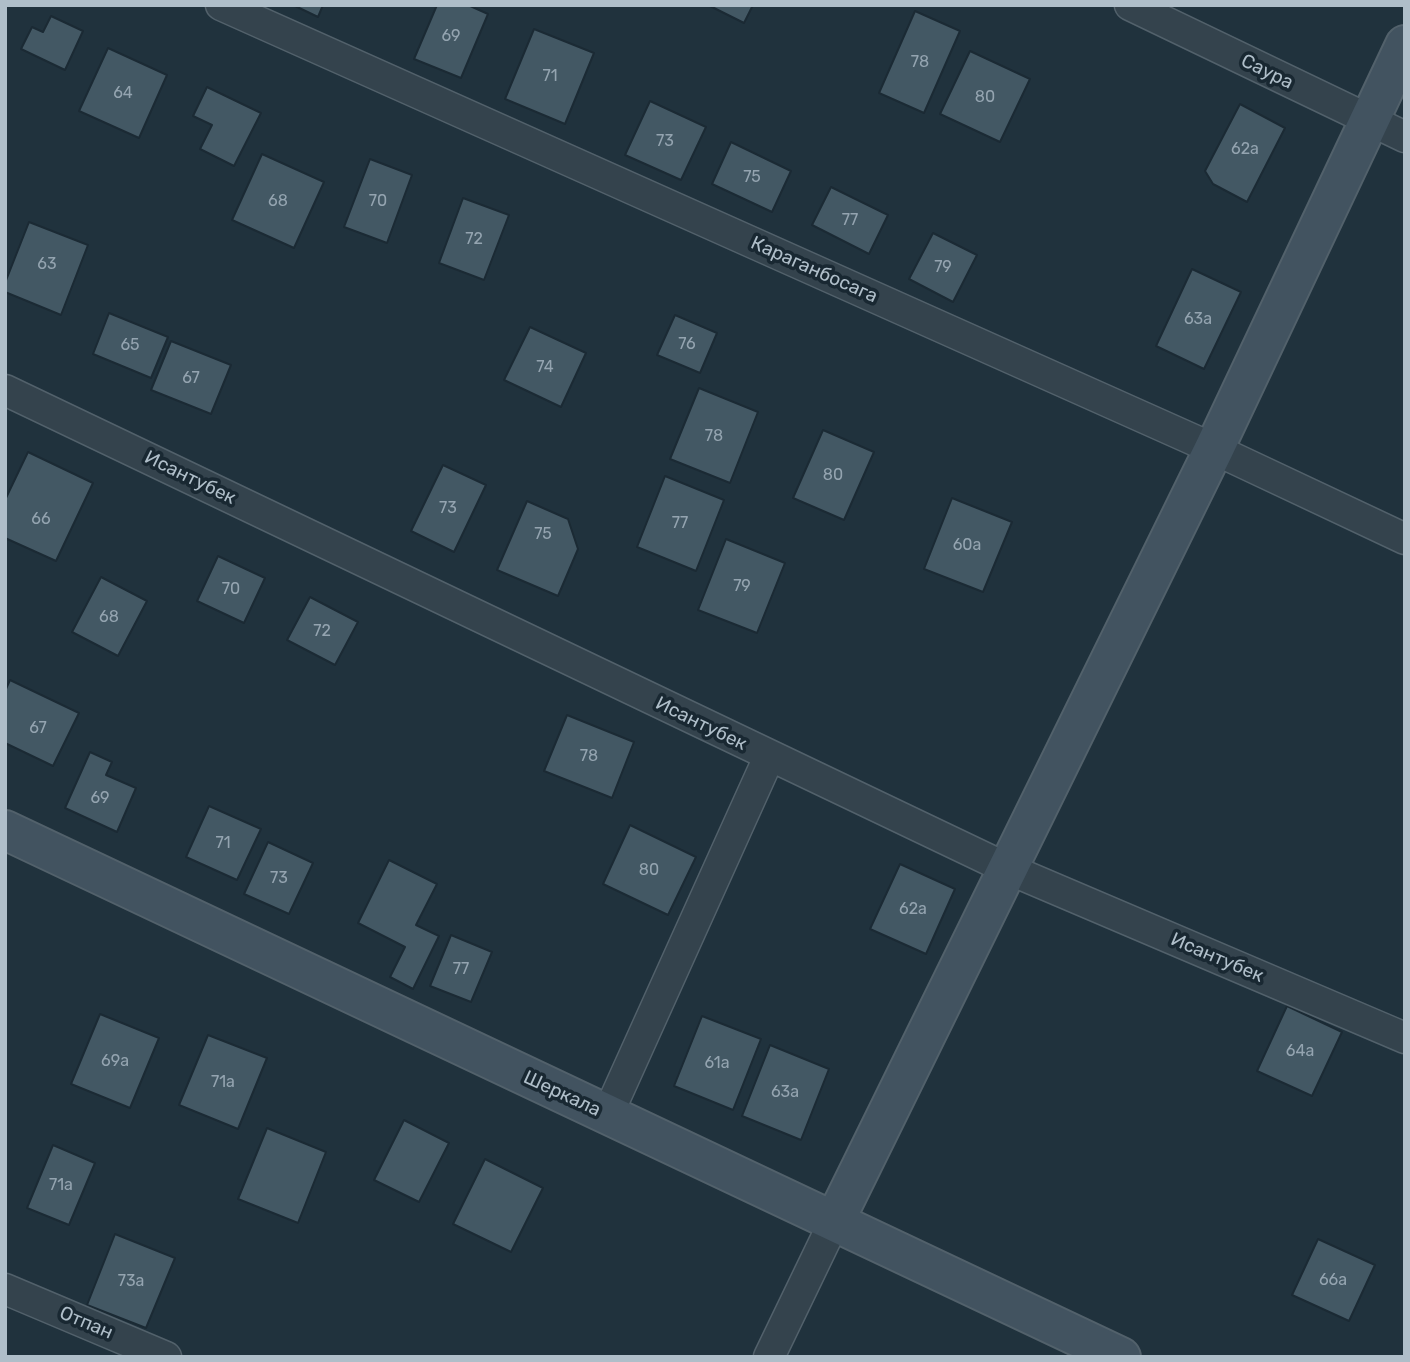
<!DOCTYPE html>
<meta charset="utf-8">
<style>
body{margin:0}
#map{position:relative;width:1410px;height:1362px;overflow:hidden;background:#20323d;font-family:Rubik,sans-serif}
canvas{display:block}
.frame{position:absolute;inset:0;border:7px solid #afbec9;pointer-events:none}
</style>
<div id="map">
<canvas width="1410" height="1362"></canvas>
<div class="frame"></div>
</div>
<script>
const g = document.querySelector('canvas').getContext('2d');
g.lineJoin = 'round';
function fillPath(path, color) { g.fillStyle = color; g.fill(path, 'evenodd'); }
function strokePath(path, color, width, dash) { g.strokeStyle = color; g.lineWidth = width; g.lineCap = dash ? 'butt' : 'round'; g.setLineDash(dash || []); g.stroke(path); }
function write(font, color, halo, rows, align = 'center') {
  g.font = font + ' Rubik,sans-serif'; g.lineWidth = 7; g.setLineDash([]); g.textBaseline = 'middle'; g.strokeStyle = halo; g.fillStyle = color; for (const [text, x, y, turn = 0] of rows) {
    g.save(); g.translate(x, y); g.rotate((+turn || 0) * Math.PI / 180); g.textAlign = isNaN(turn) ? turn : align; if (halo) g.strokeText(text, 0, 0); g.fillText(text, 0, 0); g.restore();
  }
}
const building = new Path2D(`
 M 293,5 L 323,5 L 318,17 Z
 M 437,5 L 468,5 L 488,14 L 461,78 L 414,59 Z
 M 708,5 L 753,5 L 744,23 Z
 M 915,11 L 960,31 L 924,113 L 879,93 Z
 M 51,16 L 83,31 L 65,70 L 21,49 L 32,27 L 43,32 Z
 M 534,29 L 594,53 L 565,124 L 505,99 Z
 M 108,48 L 167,75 L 139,138 L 79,111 Z
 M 970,51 L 1030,79 L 1000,142 L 940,114 Z
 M 207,87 L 261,113 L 234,166 L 200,149 L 212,125 L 193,116 Z
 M 650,101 L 706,127 L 681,180 L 625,155 Z
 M 1240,104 L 1285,128 L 1247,202 L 1213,184 L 1205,171 Z
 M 731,142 L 791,171 L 772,212 L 712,184 Z
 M 262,154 L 324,182 L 294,248 L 232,220 Z
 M 370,159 L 412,175 L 387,243 L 344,227 Z
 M 831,187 L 888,215 L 869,254 L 812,225 Z
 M 463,198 L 509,215 L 484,280 L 439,263 Z
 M 29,222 L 88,245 L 61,315 L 5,292 L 5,283 Z
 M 933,233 L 977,255 L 953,302 L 909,279 Z
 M 1192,269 L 1241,292 L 1204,369 L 1156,346 Z
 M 109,313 L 168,337 L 151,378 L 93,354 Z
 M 675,315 L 717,333 L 700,373 L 657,355 Z
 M 530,327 L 586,353 L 561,407 L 504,380 Z
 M 171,341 L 231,365 L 211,414 L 151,390 Z
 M 699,388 L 758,412 L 730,483 L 670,459 Z
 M 823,430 L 874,452 L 844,520 L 793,498 Z
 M 28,452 L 93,483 L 56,561 L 5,538 L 5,500 Z
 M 443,465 L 486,485 L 454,552 L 411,531 Z
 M 665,476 L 724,500 L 696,571 L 637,547 Z
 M 952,498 L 1012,522 L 983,592 L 924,569 Z
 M 527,501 L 568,519 L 578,549 L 558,596 L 497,570 Z
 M 726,539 L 785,563 L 757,633 L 698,610 Z
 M 218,556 L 265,578 L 244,623 L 197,601 Z
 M 101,577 L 147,601 L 118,656 L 72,632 Z
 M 310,597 L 358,622 L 335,665 L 287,640 Z
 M 10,680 L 79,713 L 53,766 L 5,743 L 5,691 Z
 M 567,715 L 634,742 L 612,798 L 544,771 Z
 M 90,752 L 112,762 L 106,775 L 136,788 L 117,832 L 65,808 Z
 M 209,806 L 261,829 L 237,880 L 186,857 Z
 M 630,825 L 696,857 L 668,915 L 603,884 Z
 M 268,842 L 313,863 L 289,914 L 244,894 Z
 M 389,860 L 437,884 L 416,925 L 439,936 L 413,989 L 390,977 L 405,947 L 358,923 Z
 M 900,864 L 955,889 L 926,954 L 870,929 Z
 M 451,935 L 492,952 L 471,1002 L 430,986 Z
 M 1287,1006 L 1342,1032 L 1312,1096 L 1257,1071 Z
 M 100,1014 L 159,1038 L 130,1108 L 71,1084 Z
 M 702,1016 L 761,1039 L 733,1110 L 674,1086 Z
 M 208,1035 L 267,1058 L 238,1129 L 179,1105 Z
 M 770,1045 L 829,1069 L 801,1140 L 742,1116 Z
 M 404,1120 L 449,1143 L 419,1202 L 374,1180 Z
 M 267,1128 L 326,1152 L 298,1223 L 238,1199 Z
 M 53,1145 L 95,1163 L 69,1225 L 27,1208 Z
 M 485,1159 L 543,1188 L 511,1252 L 453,1224 Z
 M 115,1234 L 175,1258 L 146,1328 L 87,1305 Z
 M 1318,1239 L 1375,1265 L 1349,1321 L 1292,1295 Z`);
fillPath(building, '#435864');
strokePath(building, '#1b2a34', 2);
const street = new Path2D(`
 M 221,5 L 1214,449 L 1405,539
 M 1130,5 L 1405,137
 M 5,390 L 1006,868 L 1405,1038
 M 607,1116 L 769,757
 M 5,1289 L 166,1357
 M 769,1357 L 835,1220`);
const secondary = new Path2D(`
 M 5,830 L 1121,1357
 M 835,1220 L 1214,449 L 1405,45`);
strokePath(street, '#52616b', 33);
strokePath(secondary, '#52616b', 42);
strokePath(street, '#34434d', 30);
strokePath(secondary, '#425360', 38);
write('16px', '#94a4b0', null, [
 ["69",451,36],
 ["78",920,62],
 ["71",550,76],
 ["64",123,93],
 ["80",985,97],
 ["73",665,141],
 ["62а",1245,149],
 ["75",752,177],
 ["68",278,201],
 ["70",378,201],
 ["77",850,220],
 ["72",474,239],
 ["63",47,264],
 ["79",943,267],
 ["63а",1198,319],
 ["76",687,344],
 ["65",130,345],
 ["74",545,367],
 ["67",191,378],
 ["78",714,436],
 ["80",833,475],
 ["73",448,508],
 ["66",41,519],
 ["77",680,523],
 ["75",543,534],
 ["60а",967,545],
 ["79",742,586],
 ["70",231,589],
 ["68",109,617],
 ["72",322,631],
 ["67",38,728],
 ["78",589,756],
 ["69",100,798],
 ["71",223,843],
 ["80",649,870],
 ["73",279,878],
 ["62а",913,909],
 ["77",461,969],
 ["64а",1300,1051],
 ["69а",115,1061],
 ["61а",717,1063],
 ["71а",223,1082],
 ["63а",785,1092],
 ["71а",61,1185],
 ["66а",1333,1280],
 ["73а",131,1281]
]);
write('19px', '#afbec9', '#192832', [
 ["Саура",1267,72,26],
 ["Караганбосага",814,270,24],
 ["Исантубек",190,478,26],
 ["Исантубек",701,724,26],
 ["Исантубек",1217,958,23],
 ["Шеркала",562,1094,25],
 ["Отпан",86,1323,23]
]);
</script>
